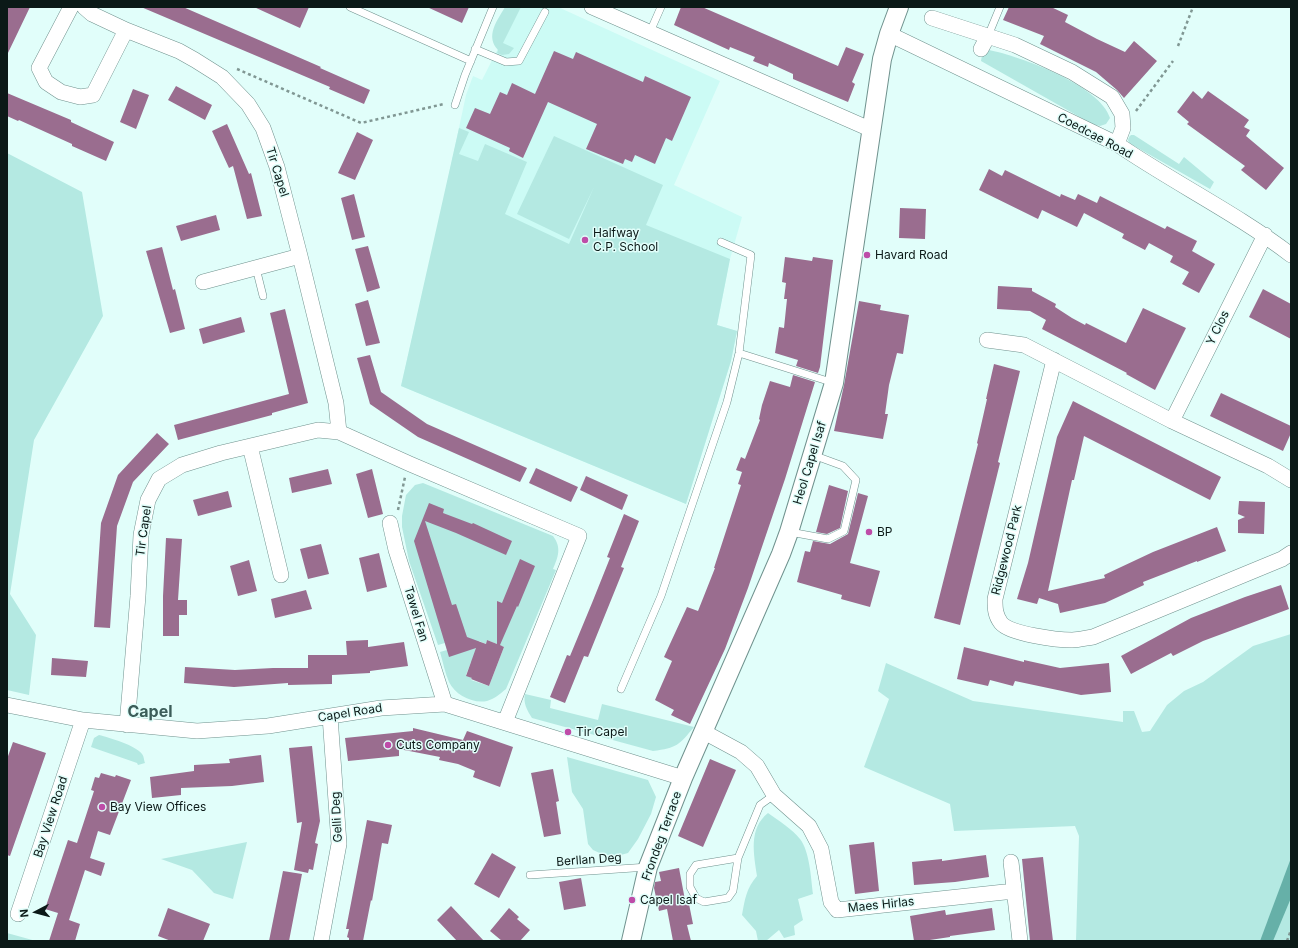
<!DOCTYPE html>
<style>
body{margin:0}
#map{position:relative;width:1298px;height:948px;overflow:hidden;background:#e1fefa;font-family:Inter,sans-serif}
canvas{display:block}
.frame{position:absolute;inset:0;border:8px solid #0b1917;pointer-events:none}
.north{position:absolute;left:16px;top:892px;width:40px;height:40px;-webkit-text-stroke:3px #e1fefa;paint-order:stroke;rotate:264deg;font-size:11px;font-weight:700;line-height:16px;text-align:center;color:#0b1917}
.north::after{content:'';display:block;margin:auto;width:14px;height:18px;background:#0b1917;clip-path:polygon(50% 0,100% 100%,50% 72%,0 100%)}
</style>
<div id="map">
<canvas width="1298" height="948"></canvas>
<div class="frame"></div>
<div class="north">N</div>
</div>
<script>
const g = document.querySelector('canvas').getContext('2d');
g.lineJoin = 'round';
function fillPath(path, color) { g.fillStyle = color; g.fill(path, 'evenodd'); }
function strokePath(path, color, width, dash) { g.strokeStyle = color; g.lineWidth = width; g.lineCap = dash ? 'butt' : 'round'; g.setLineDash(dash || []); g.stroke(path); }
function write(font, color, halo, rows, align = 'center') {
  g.font = font + ' Inter,sans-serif'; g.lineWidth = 3; g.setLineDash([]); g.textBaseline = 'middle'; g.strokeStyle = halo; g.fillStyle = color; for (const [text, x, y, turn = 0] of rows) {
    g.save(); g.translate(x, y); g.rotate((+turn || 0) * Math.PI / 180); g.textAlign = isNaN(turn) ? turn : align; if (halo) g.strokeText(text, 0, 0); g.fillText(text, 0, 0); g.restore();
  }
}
fillPath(new Path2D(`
 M 519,7 L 558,7 L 720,81 L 674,185 L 742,217 L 730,259 L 717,325 L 737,331 L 731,361 L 686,504 L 401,386 L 439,221 L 466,95 L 473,76 L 482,80 Z`), '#ccfbf5');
fillPath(new Path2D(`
 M 505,7 L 521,7 L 503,43 L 514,48 L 509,54 L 502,55 L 497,53 L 498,50 C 485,36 497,21 505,7 Z
 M 989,50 C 1020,56 1101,86 1110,118 L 1106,124 L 1100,126 L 1092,124 L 981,61 L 982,55 Z
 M 459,128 L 469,132 L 459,154 L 478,161 L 485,144 L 527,162 L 505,214 L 569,244 L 594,187 L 569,239 L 517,214 L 554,136 L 663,185 L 646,225 L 730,259 L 717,325 L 737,331 L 731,361 L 686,504 L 401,386 Z
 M 1131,135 L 1134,135 L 1179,164 L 1184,157 L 1214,182 L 1210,189 L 1129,143 L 1128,140 L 1129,137 Z
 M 7,153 L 82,192 L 103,316 L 34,440 L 10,594 L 36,635 L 29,695 L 7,690 Z
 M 423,483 L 553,536 C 562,548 558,557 553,569 L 556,570 L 506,689 C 500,694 494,699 487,701 C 473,704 455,695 449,682 C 445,673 443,662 440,652 L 447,650 L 445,643 L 438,645 L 409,561 L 402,527 L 402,516 L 406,495 L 415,485 ZM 487,640 L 504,647 L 489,686 L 471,680 L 472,678 L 466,675 L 471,662 L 478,664 L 475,654 L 479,641 L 486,644 Z
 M 1291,634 L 1291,941 L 1076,941 L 1079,836 L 1075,826 L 954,831 L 950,804 L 864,767 L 889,699 L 878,691 L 886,663 L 973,701 L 1123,722 L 1123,711 L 1134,711 L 1142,732 L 1150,731 L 1167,705 L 1184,691 L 1203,682 L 1253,646 Z
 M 525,694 L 551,700 L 550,708 L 598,720 L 602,704 L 694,727 C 679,745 677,748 653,751 L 532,718 C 527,710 523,703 525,694 Z
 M 99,735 C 110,738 135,745 142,754 C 144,756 144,761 145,763 L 138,765 L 137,763 L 91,747 L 94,738 Z
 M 567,757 L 648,780 L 656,797 L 651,814 L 638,839 L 628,853 L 617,856 L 604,855 L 593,850 L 588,844 L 583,809 L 572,792 Z
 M 768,813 C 779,821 792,829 800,839 C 810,852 811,879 813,894 L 798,899 L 803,920 L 794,926 L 795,935 L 784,938 L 779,930 L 766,941 L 758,941 L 756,931 L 742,915 C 745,899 746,889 757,876 C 754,854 748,829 768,813 Z
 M 247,842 L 233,899 L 214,893 L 192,870 L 161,859 Z
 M 7,933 L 36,941 L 7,941 Z`), '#b4e9e2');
fillPath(new Path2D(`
 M 1291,858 L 1291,898 L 1273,941 L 1260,941 Z`), '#66b0a8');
fillPath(new Path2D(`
 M 7,7 L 30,7 L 7,55 Z
 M 141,7 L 183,7 L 321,67 L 320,68 L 370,90 L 364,104 L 329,89 L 330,87 Z
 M 254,7 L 309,7 L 300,28 Z
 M 427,7 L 469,7 L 462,23 Z
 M 681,7 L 702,7 L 838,66 L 846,47 L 864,54 L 852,82 L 855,84 L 848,102 L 793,79 L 793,74 L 769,63 L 768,67 L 753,61 L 755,57 L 730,47 L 729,50 L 674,25 Z
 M 1009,7 L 1051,7 L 1068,15 L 1065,22 L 1097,39 L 1125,52 L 1134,41 L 1157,61 L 1124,98 L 1117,90 L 1096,72 L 1040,44 L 1044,36 L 1003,20 Z
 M 554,51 L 573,59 L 576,52 L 643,82 L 645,76 L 691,97 L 672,141 L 666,138 L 655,164 L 635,155 L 632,162 L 625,159 L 623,164 L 586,149 L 597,124 L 548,102 L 523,158 L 509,151 L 510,148 L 466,128 L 475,108 L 490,114 L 500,92 L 507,95 L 512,83 L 535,94 Z
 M 176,86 L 212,105 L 205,120 L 168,100 Z
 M 133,89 L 149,95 L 136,129 L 120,122 Z
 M 1193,91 L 1202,99 L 1208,91 L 1249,120 L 1244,127 L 1250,130 L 1246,136 L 1284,168 L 1266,190 L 1241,170 L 1245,166 L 1187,124 L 1189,122 L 1177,112 Z
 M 7,93 L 71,120 L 71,122 L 114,142 L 106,161 L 72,146 L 72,144 L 19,120 L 18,121 L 7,116 Z
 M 227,124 L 249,174 L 251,173 L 262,216 L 247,219 L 233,166 L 229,168 L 212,131 Z
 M 357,132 L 373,140 L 355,180 L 338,173 Z
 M 989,169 L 1002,176 L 1005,170 L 1060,197 L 1061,194 L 1075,200 L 1078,194 L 1097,203 L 1100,196 L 1165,229 L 1167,226 L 1197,241 L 1192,251 L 1215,264 L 1199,293 L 1182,284 L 1189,272 L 1170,262 L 1173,256 L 1149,243 L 1145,250 L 1122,238 L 1124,234 L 1084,213 L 1077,227 L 1042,210 L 1038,219 L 979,190 Z
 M 354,194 L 365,237 L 352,240 L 341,198 Z
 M 900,208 L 926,209 L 925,239 L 899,238 Z
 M 216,215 L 220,230 L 181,241 L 176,226 Z
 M 368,246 L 380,288 L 367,292 L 355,249 Z
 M 162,247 L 173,290 L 175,289 L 185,329 L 170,333 L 146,251 Z
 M 785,257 L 812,261 L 813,257 L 833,260 L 820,367 L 818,373 L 796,366 L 798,360 L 775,353 L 779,327 L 784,328 L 787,299 L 784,299 L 786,283 L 782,282 Z
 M 998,286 L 1032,288 L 1032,291 L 1056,304 L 1055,307 L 1072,318 L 1085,325 L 1086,323 L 1126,343 L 1143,308 L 1186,328 L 1155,390 L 1126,374 L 1127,373 L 1042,329 L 1046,320 L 1030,311 L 997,309 Z
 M 1263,289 L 1291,304 L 1291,339 L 1249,317 Z
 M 368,300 L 380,343 L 366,346 L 355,304 Z
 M 859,301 L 881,305 L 880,310 L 909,315 L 903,354 L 897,353 L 889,385 L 885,414 L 888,414 L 883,439 L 834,431 L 844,385 Z
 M 285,309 L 308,403 L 272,413 L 272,415 L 178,440 L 174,425 L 289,394 L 270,313 Z
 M 241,317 L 245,332 L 203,344 L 199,329 Z
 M 370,355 L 381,392 L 427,424 L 527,468 L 520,482 L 418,437 L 370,404 L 357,358 Z
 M 994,364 L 1020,371 L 998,462 L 1000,463 L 960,625 L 934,618 L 978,444 L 977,443 L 987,399 L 986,399 Z
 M 793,375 L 815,382 L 785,479 L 748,588 L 725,649 L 690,724 L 671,715 L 674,710 L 655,700 L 672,661 L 664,657 L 687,607 L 698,611 L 715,568 L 714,568 L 741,485 L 738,484 L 742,472 L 736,470 L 741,457 L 745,459 L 760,420 L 759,419 L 762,405 L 770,381 L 790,387 Z
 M 1221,393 L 1291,426 L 1291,433 L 1283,451 L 1210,416 Z
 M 1073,401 L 1221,477 L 1210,500 L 1084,436 L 1074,480 L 1072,480 L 1048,591 L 1105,578 L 1104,575 L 1153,552 L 1217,527 L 1226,551 L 1197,562 L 1197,561 L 1143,582 L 1144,585 L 1105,603 L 1060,613 L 1058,604 L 1039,598 L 1037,604 L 1017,599 L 1028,563 L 1057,437 Z
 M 157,433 L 169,444 L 133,482 L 117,526 L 110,628 L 94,627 L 101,523 L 118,475 Z
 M 536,468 L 578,487 L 571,502 L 529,483 Z
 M 328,469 L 332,484 L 292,493 L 289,478 Z
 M 372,469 L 383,514 L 368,518 L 356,474 Z
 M 586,476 L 628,495 L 622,510 L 580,490 Z
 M 829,485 L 848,491 L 840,528 L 827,534 L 816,532 Z
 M 228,491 L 232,507 L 198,516 L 193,500 Z
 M 858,493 L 868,496 L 850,563 L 880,571 L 870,607 L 841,599 L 842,595 L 797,582 L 805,551 L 810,552 L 813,541 L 830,544 L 848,534 Z
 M 1239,501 L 1265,502 L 1264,534 L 1238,533 L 1238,520 L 1245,517 L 1238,514 Z
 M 429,503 L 444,509 L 443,513 L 472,524 L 473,523 L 512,541 L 506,555 L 456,533 L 425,521 L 452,605 L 456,604 L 467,637 L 486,644 L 487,640 L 497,644 L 497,601 L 502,603 L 520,559 L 535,566 L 518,607 L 517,606 L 500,645 L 504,647 L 489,686 L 471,679 L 472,678 L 466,676 L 476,648 L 449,657 L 414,541 Z
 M 624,514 L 639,521 L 621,567 L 624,568 L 588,657 L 584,656 L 565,703 L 550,697 L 567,655 L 570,656 L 592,603 L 610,558 L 607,557 Z
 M 166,538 L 182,539 L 178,600 L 187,600 L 187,615 L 179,615 L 179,636 L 163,636 L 163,596 Z
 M 321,544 L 329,574 L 308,579 L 300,549 Z
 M 379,553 L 387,587 L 367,592 L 359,558 Z
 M 249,560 L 257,591 L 238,596 L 230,566 Z
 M 1281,585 L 1289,609 L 1203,641 L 1173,656 L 1171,653 L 1131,674 L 1121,656 L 1191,618 L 1245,597 Z
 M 306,590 L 312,609 L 275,618 L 271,599 Z
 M 368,640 L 368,647 L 404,642 L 408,666 L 370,671 L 370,673 L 332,675 L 332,684 L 288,685 L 288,683 L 234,687 L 184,683 L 185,667 L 235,670 L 273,668 L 308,668 L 308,655 L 347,655 L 346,641 Z
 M 964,647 L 1024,662 L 1024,660 L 1060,668 L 1109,663 L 1111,692 L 1081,695 L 1015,681 L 1013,686 L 990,680 L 988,686 L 957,679 Z
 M 52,658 L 88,661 L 86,677 L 51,675 Z
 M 413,728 L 463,740 L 467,731 L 513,747 L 500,787 L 473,777 L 475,771 L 458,764 L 439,760 L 440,757 L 399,749 L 399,756 L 348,761 L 345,738 L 413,731 Z
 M 13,742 L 46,753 L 10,856 L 7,855 L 7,759 Z
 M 312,746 L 320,821 L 315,843 L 318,844 L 313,870 L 309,869 L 308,873 L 294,870 L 302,822 L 297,823 L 289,748 Z
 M 261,755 L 264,782 L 232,786 L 181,788 L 181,795 L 152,798 L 150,777 L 194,771 L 194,765 L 230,763 L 229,759 Z
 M 710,759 L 736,770 L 703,847 L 678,836 Z
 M 553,769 L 559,801 L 556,802 L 561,834 L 544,837 L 531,773 Z
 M 101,773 L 115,777 L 116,775 L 131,780 L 110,835 L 98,831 L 90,858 L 105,863 L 101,876 L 85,870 L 69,920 L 80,924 L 75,941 L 49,941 L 58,913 L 45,909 L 68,840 L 77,843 L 94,791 L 91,790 L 95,777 L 99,778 Z
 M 367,820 L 392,825 L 388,844 L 382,843 L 372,901 L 371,900 L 363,941 L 349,941 L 349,938 L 347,937 L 349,929 L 346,929 Z
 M 874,842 L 879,891 L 855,894 L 849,845 Z
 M 492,853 L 516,867 L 499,898 L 474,884 Z
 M 986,855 L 989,877 L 955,882 L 914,885 L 912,862 L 942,859 L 942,861 Z
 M 1043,857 L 1053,941 L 1030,941 L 1022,859 Z
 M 679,868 L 685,900 L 688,899 L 693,924 L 687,925 L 691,941 L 673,941 L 667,909 L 659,911 L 654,888 L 655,882 L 661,881 L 659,872 Z
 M 283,871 L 302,874 L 289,941 L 269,941 Z
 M 581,878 L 586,906 L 564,910 L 559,882 Z
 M 451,906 L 484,941 L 457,941 L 437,920 Z
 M 168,908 L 210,924 L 203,941 L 171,941 L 158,936 Z
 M 509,908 L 519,917 L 517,919 L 530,930 L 520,941 L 502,941 L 490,931 Z
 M 992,908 L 995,930 L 950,936 L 950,937 L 923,941 L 914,941 L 910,916 L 945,910 L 946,915 Z`), '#9a6d8f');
const service = new Path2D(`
 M 350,7 L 471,61
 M 650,32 L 661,7
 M 988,36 L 1000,7
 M 475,49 L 506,62 L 519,61 L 545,12
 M 455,105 L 465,75 L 493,7
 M 256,268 L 263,296
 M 739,353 L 834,383
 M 790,532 L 828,539 L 844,531 L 856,480 L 843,466 L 813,455
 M 621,689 L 661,596 L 727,402 L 739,353 L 751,255 L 721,242
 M 738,858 L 696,865 L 690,874 L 690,887 L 696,898 L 704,902 L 728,898 L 733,891 L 738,858 L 760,805 L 774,795
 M 530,875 L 648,867`);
const minor = new Path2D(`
 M 71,7 L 39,68 L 46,82 L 61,92 L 80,97 L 93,95 L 126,30
 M 84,7 L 92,14 L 126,30 L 179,51 L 195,60 L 222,77 L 248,104 L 263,128 L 277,167 L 300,256 L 336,403 L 339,432 L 410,464 L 579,536 L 505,722
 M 592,7 L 872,130
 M 932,18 L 1015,45 L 1072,72 L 1112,97 L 1122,114 L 1123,128 L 1117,144
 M 889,34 L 1117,144 C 1174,183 1236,213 1291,255
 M 981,49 L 988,36
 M 203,282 L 300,256
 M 987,340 L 1024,345 L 1172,421 L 1268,466 L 1291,480
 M 1054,360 L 995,599 C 995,608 995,615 1001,623 C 1010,634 1057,640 1072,640 C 1079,640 1086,638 1093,637 L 1282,559 L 1291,553
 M 1172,421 L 1265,235
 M 250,446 L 281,575
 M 390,523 L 396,550 L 445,704
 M 7,705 L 83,720 L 197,731 L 268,726 L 381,708 L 445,704 L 683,778
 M 127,725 L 138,596 L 141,535 L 148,500 L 159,479 L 182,465 L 221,453 L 318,430 L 339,432
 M 704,732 L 741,752 L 757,766 L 774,795 L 809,826 L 821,849 L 831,902 L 837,910 L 1014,891
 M 1011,862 L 1020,941
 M 18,914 L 83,720
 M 321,941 L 339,844 L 330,716`);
const tertiary = new Path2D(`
 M 631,941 L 648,867 L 683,778 L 781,554 L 789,532 L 834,383 L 882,59 L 889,34 L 899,7`);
strokePath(service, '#70928e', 8);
strokePath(minor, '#70928e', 16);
strokePath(tertiary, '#70928e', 20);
strokePath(new Path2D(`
 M 1178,46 L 1193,7
 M 237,69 L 361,123 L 444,104
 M 1136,111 L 1173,61
 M 398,510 L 405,477
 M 1287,941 L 1291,930`), '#809793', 2.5, [3, 3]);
strokePath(service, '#fff', 7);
strokePath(minor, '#fff', 15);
strokePath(tertiary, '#fff', 18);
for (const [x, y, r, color] of [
 [585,240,4,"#be4ca8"],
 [867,255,4,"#be4ca8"],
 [869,532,4,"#be4ca8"],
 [568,732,4,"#be4ca8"],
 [388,745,4,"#be4ca8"],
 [102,807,4,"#be4ca8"],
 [632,900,4,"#be4ca8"]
]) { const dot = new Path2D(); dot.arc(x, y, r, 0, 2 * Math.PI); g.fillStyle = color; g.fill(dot); strokePath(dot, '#e1fefa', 1.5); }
write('12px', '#0b1917', '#e1fefa', [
 ["Coedcae Road",1095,136,28],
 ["Tir Capel",277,172,73],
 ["Y Clos",1218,328,-64],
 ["Heol Capel Isaf",810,463,-73],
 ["Tir Capel",144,531,-82],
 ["Ridgewood Park",1007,550,-76],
 ["Tawel Fan",416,614,73],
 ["Capel Road",350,713,-9],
 ["Bay View Road",51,817,-72],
 ["Gelli Deg",337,817,-93],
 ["Frondeg Terrace",662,836,-70],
 ["Berllan Deg",589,860,-4],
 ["Maes Hirlas",881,905,-6]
]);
write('12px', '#0b1917', '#e1fefa', [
 ["Halfway",593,233],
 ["C.P. School",593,247],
 ["Havard Road",875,255],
 ["BP",877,532],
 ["Tir Capel",576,732],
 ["Cuts Company",396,745],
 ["Bay View Offices",110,807],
 ["Capel Isaf",640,900]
], 'left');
write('bold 16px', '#3c5d59', '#e1fefa', [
 ["Capel",150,712]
]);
</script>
